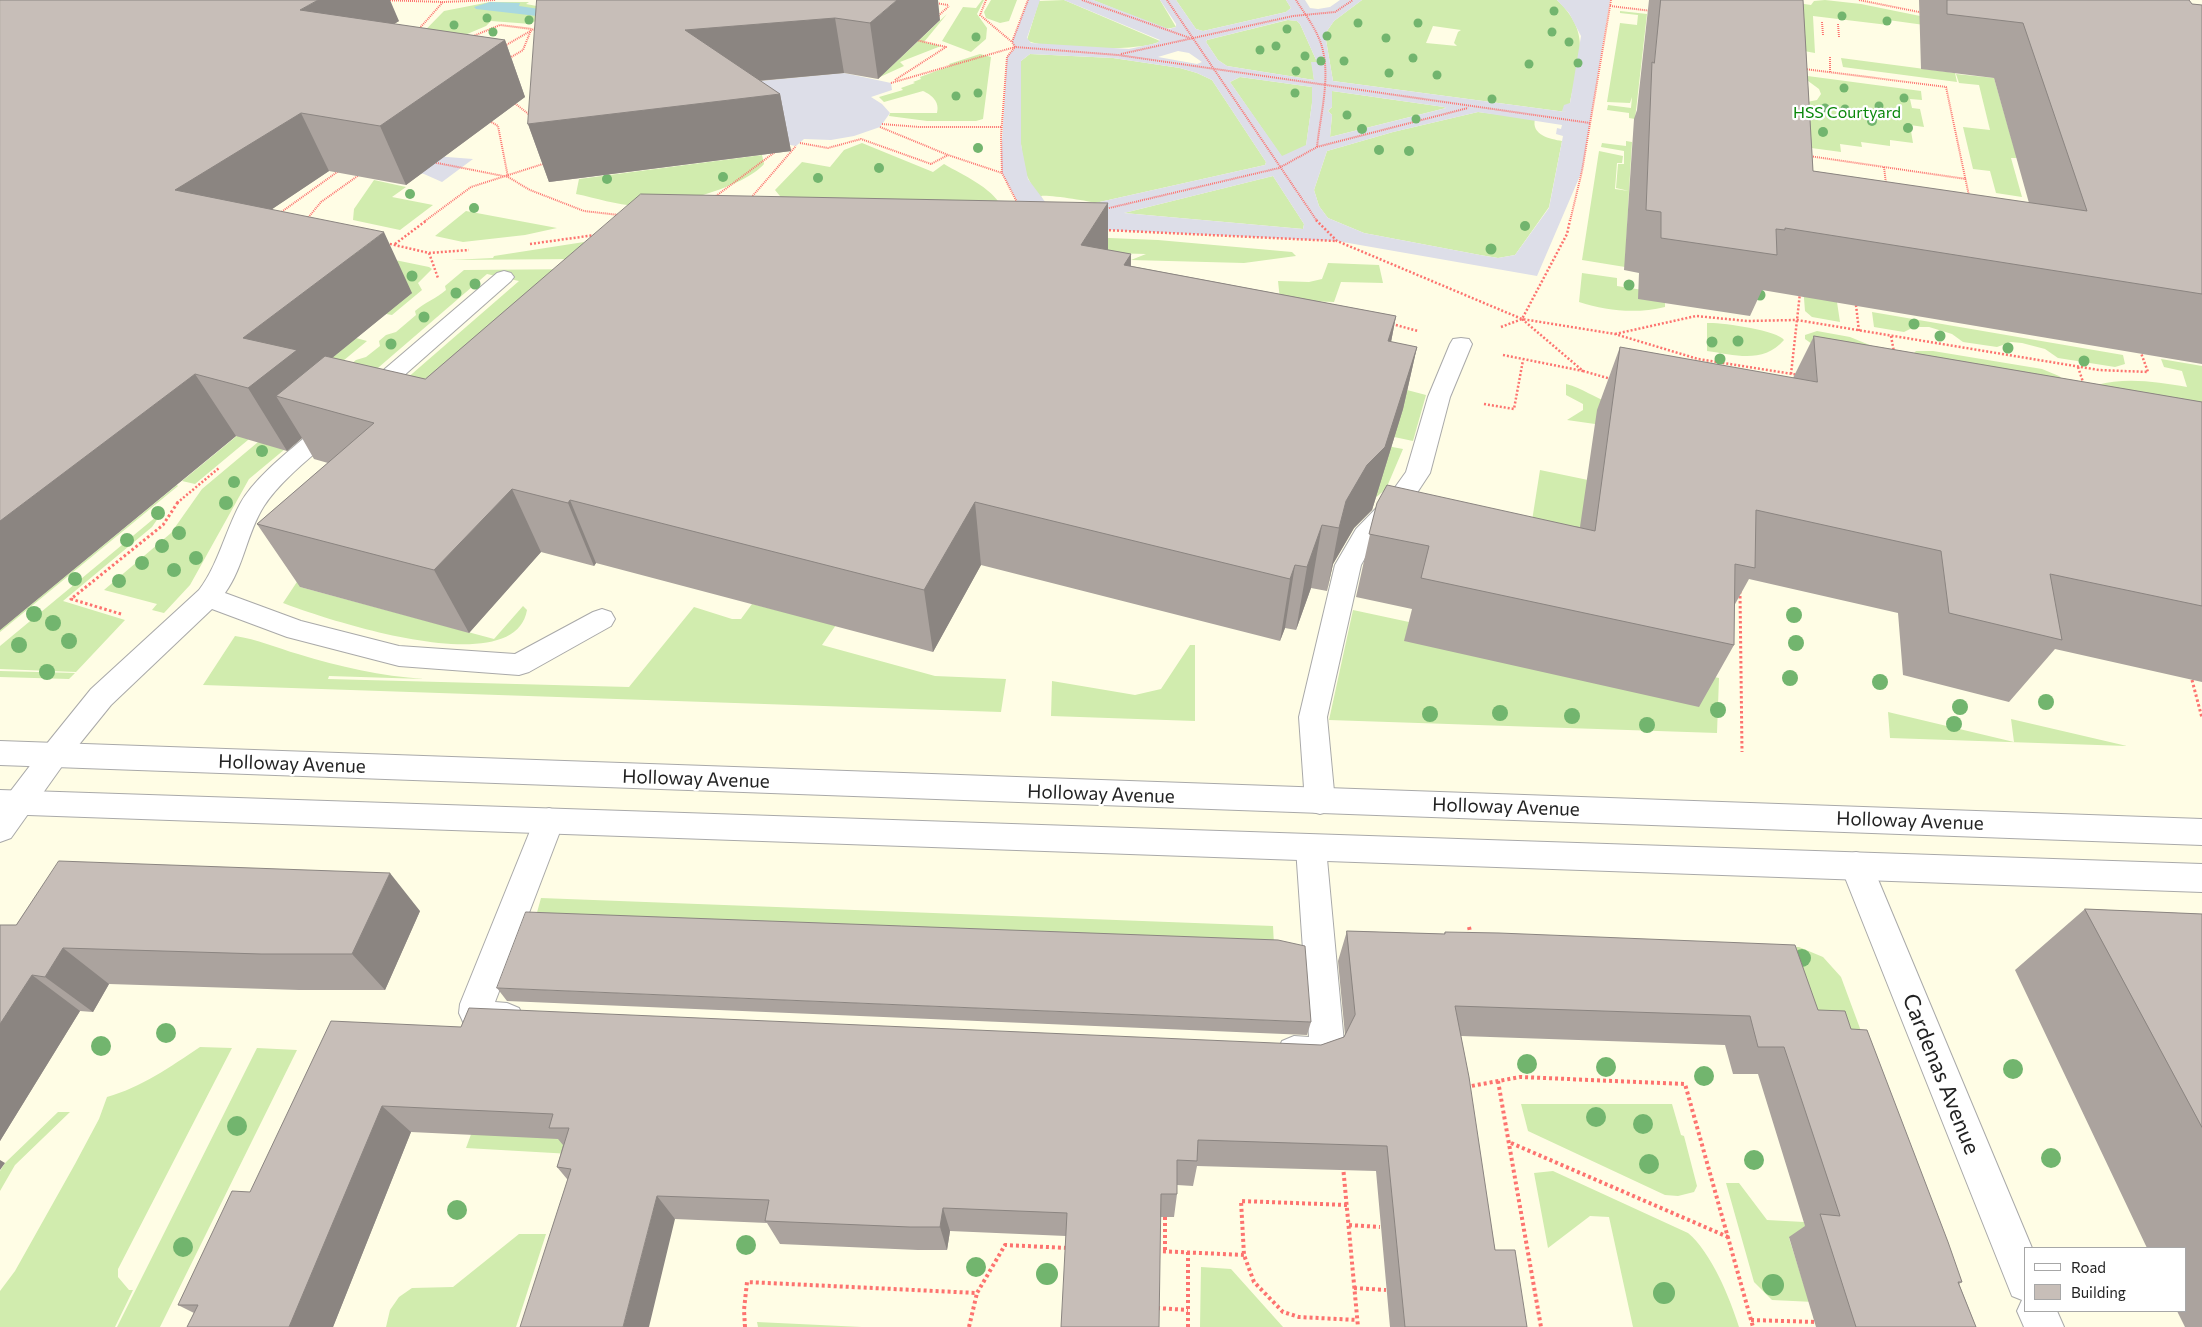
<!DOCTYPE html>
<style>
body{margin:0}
#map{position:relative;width:2202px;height:1327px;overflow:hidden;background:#f2eee9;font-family:Commissioner,sans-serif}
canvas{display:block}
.legend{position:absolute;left:2024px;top:1247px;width:162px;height:65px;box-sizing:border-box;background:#fff;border:1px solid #a7a7a7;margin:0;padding:6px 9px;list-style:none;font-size:15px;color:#222}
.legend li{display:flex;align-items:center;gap:10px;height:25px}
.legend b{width:25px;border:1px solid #a7a7a7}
</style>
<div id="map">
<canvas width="2202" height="1327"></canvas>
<ul class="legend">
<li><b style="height:6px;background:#fff"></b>Road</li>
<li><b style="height:14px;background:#c7beb8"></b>Building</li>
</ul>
</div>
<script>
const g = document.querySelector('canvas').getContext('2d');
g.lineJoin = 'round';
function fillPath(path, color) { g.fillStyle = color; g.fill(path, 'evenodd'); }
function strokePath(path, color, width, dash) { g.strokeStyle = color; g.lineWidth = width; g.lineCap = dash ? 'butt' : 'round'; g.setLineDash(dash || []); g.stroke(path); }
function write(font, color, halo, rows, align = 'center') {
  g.font = font + ' Commissioner,sans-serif'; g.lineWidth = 4.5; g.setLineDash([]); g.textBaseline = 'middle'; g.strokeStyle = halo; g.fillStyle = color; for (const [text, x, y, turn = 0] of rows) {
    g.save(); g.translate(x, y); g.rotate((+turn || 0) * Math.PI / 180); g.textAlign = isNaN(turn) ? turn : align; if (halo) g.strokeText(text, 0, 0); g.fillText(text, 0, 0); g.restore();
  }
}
fillPath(new Path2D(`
 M 0,0 L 2202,0 L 2202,1327 L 0,1327 ZM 2026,1248 L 2186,1248 L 2186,1311 L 2026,1311 Z`), '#fffde5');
fillPath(new Path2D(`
 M 982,0 L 984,0 L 977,14 L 987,28 L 986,39 L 971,52 L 942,41 L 963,7 L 976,8 Z
 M 991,0 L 1017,0 L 1009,21 L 1000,23 L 986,18 L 984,12 Z
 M 1064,0 L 1160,41 C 1146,52 1040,50 1027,40 L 1039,1 Z
 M 1093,0 L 1160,0 L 1176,27 L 1166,29 Z
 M 1176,0 L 1286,0 L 1291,8 L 1286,12 L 1203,31 L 1196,29 Z
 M 1362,0 L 1557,0 C 1593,34 1578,61 1570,103 L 1563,111 L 1566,112 L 1333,81 L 1325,34 L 1334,21 ZM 1433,26 L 1461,30 L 1458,32 L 1454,43 L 1457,46 L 1426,43 Z
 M 1825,0 L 1861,4 L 2048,42 L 1888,20 L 1888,25 L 1813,16 L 1815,53 L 1804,51 L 1791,2 L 1811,5 L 1814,1 Z
 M 490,2 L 529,2 L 526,4 L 558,10 L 548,12 L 531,24 L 491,21 L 486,26 L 397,64 L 394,62 L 444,11 Z
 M 1620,11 L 1647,14 L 1635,119 L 1629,118 L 1629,113 L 1607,110 L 1608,105 L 1631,108 L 1632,97 L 1630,103 L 1607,102 L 1620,23 L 1637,25 L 1638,15 L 1620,13 Z
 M 947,14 L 924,42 L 941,46 L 900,62 L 904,66 L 880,77 Z
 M 1288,20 L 1297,21 L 1300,24 L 1317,62 L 1312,62 L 1314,80 L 1227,66 L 1218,60 L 1206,42 L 1207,40 Z
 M 980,54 L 991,57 L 983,119 L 976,121 L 927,121 L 889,116 L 890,113 L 937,113 C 940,102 932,95 923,91 L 884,102 L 879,97 L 903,90 L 901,88 L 915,83 L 913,82 L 921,79 L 920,77 L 950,66 L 949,64 Z
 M 1030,54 L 1113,58 L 1180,68 L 1197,73 L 1212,80 L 1266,162 L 1265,165 L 1095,203 C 1091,201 1045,194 1041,196 L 1043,200 L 1033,188 L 1024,170 L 1021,144 L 1021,61 Z
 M 1841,58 L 1955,73 L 1957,82 L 1843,67 Z
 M 1956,74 L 1994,78 L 2017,158 L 2011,158 L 2022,197 L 1996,193 L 1990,171 L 1973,169 L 1963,127 L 1990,130 L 1979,85 L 1959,83 Z
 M 1800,75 L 1921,91 L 1922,100 L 1910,99 L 1912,108 L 1920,109 L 1924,127 L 1910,125 L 1913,143 L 1890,140 L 1890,146 L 1861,142 L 1862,147 L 1840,144 L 1841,152 L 1804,147 L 1802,103 L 1817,100 L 1821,94 L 1819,89 Z
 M 1240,77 L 1312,87 L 1312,103 L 1306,146 L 1282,157 L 1230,82 Z
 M 1332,91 L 1444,107 L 1446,108 L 1330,137 L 1332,115 L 1328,111 L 1332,107 Z
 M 1478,112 L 1535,119 C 1531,135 1550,139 1562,141 L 1549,207 L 1515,255 L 1498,258 L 1480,255 L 1364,233 L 1328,218 L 1319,206 L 1314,190 L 1327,151 L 1393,132 Z
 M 1626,141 L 1632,142 L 1629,191 L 1616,188 L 1618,164 L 1624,164 L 1624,151 L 1601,147 L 1602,143 L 1626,146 Z
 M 862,143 L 933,172 L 944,164 C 964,176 990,186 1002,207 L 784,201 L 775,190 L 802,162 L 830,167 L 844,150 Z
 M 1599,151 L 1623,156 L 1622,163 L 1617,163 L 1615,189 L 1629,191 L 1625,267 L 1582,260 Z
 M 762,155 L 764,164 C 743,188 670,207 637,206 C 617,205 596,198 576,194 L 579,179 Z
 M 1273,176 L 1304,224 L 1303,229 L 1124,213 Z
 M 374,180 L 406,187 L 392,197 L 433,205 L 400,230 L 353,220 L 354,209 Z
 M 466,211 L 557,228 L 525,235 L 463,242 L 435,236 Z
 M 1085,237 L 1158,240 L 1292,252 L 1296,256 L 1244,263 L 1131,260 L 1146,254 L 1067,252 Z
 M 584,242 L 576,259 L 451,260 L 493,258 L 494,256 Z
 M 322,245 L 429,267 L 432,269 L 418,283 L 422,290 L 392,315 L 386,314 Z
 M 1328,263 L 1379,265 L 1383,283 L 1341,282 L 1334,302 L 1280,300 L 1278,281 L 1309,282 L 1322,279 Z
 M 592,269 L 408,432 L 360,419 L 519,281 L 487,274 L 343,398 L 345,399 L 249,479 L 190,585 L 164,613 L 152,610 L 157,604 L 104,590 L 171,533 L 202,489 L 356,360 L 366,357 L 380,346 L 379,341 L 386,335 L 396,332 L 416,315 L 415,311 C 425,302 436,299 446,290 L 445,286 L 464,270 Z
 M 1582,273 L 1617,278 L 1617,286 L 1669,294 L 1669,303 L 1665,303 L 1665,307 C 1636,314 1607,311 1579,302 Z
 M 1802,273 L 1837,302 L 1840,322 L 1812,317 L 1805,311 Z
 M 1872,312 L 2123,355 L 2125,364 L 2115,367 L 2058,358 L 2045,349 L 2022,343 L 2011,342 L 1997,347 L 1963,342 L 1952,334 L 1929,327 L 1914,327 L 1904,332 L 1874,327 Z
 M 1707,323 C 1719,322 1778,330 1784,340 C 1763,364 1736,355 1707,351 Z
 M 1817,331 L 1850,337 L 1872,346 L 1822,351 L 1805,339 L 1805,335 Z
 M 356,338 L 367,341 L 195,484 L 182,481 Z
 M 1916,351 L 1933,351 L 2042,369 L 2059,376 L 2065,381 L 1912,355 Z
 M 2161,359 L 2202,366 L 2202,410 L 2097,385 C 2126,377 2158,382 2187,387 L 2182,371 L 2164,367 Z
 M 1566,384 C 1583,388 1594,398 1611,403 L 1595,424 L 1567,420 L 1583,410 L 1583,404 L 1566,395 Z
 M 1407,390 L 1426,395 L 1413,441 L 1366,431 Z
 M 1387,446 L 1403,449 L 1386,489 L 1346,522 L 1319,564 L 1308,595 L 1299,592 Z
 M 1540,470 L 1588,480 L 1573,576 L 1525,565 Z
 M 177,485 L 178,486 L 0,632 L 0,630 Z
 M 163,511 L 152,527 L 63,601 L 125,620 L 76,672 L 0,669 L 0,646 Z
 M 322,544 L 300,587 L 494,639 L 523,606 L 527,610 C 515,683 325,619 283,603 Z
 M 752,604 L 836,625 L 822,645 L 935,676 L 1006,679 L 1001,712 L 203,685 L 235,636 C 257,639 277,648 298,654 C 340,667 381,676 424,679 L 329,676 L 328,679 L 629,687 L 694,607 L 732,619 L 741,619 Z
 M 1353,610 L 1409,622 L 1405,641 L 1700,674 L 1719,678 L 1717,733 L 1329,720 Z
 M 1190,645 L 1195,645 L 1195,721 L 1051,716 L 1052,681 L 1135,695 L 1161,689 Z
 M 0,671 L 75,673 L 69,679 L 0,677 Z
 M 1888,712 L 2014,742 L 2011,719 L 2127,746 L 1890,738 Z
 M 541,898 L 1273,926 L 1274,945 L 536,916 Z
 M 1703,944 L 1799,947 L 1823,957 L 1841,977 L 1882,1088 Z
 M 200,1047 L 232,1048 L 118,1269 L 118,1277 L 129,1290 L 133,1290 L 115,1327 L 0,1327 L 0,1291 L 15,1271 L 75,1164 L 99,1119 L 107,1097 C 142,1087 170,1067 200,1047 Z
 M 257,1048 L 297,1050 L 160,1327 L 117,1327 Z
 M 492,1077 L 577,1136 L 571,1154 L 466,1148 Z
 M 1521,1104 L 1672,1104 L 1681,1135 L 1684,1136 L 1697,1186 L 1694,1192 L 1678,1196 L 1665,1195 L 1528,1131 Z
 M 58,1112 L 70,1112 L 15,1165 L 0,1191 L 0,1171 L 5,1163 Z
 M 1553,1171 L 1688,1233 C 1711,1252 1730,1298 1739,1327 L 1633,1327 L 1609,1217 L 1590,1216 L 1548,1248 L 1534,1173 Z
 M 1726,1183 L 1739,1183 L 1767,1220 L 1804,1222 L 1809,1239 L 1789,1238 L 1808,1298 L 1925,1303 L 1940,1308 L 1772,1300 L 1754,1282 Z
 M 519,1234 L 546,1234 L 516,1327 L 386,1327 L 390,1310 L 399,1297 L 412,1288 L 453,1287 Z
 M 1201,1267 L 1231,1269 L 1283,1327 L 1200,1327 Z
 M 757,1322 L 862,1327 L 758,1327 Z`), '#d1ecae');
fillPath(new Path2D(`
 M 1028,0 L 1040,0 L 1027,38 L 1031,43 L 1129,49 L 1157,43 L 1160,40 L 1064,0 L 1093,0 L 1169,29 L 1176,27 L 1176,24 L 1160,0 L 1176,0 L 1196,29 L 1203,31 L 1286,12 L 1291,8 L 1286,0 L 1305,0 L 1310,8 L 1318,9 L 1330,7 L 1340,0 L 1362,0 L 1334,21 L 1325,34 L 1333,81 L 1566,112 L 1562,111 L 1564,105 L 1570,103 L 1581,36 L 1569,13 L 1557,0 L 1610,0 L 1582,171 L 1537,276 L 1337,241 L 1031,226 L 1002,173 L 1001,156 L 1007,57 L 1015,48 L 1012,42 ZM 1287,20 L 1297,21 L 1300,24 L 1317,62 L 1311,62 L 1314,80 L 1227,66 L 1218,60 L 1206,42 L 1207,40 ZM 1178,51 L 1189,53 L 1202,62 L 1197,64 L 1158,57 ZM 1030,54 L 1113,58 L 1180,68 L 1197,73 L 1212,80 L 1266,162 L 1265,165 L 1095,203 L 1046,203 L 1028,179 L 1021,144 L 1021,61 ZM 1240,77 L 1312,87 L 1312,103 L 1306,145 L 1282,156 L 1230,82 ZM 1332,91 L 1444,107 L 1446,108 L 1330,137 L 1332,115 L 1328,111 L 1332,107 ZM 1478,112 L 1562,125 L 1561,129 L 1557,128 L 1556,134 L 1563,136 L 1549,208 L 1515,255 L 1498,258 L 1480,255 L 1364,233 L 1328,218 L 1319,206 L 1314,190 L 1327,151 L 1393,132 ZM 1273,176 L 1304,224 L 1303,229 L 1124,213 Z
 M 844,73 L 891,83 L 892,90 L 871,97 L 882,104 L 890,113 L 880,127 L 854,136 L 831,140 L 804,139 L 796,146 L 779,143 L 717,116 L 761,81 Z
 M 371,143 L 447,157 L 473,159 L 442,182 L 424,174 L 347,159 Z`), '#dddee8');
fillPath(new Path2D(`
 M 490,2 L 520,3 L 519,6 L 546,10 L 537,16 L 476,9 L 474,7 Z`), '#a9d8e0');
const service = new Path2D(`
 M 504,271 L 511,273 L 514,277 L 511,281 L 375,401 L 367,403 L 359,401 L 356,396 L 359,391 L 497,273 Z
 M 1461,338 L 1469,339 L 1472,344 L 1450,397 L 1430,473 L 1409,505 L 1375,540 L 1361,565 L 1327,717 L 1335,802 L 1331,811 L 1320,814 L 1309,811 L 1305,802 L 1299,717 L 1335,565 L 1356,529 L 1391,493 L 1406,472 L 1428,397 L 1450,344 L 1453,339 Z
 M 336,416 L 344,418 L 347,423 L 344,428 C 319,451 283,477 264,506 C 247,532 244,567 225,593 L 301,621 L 399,646 L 515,654 L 593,612 L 602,609 L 611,612 L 615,619 L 611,626 L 529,672 L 519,675 L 399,666 L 287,637 L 212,609 L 111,705 L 65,762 L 55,766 L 45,762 L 40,754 L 45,746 L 91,689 L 199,590 C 218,565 225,532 240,504 C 256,474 302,441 328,418 Z
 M 549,808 L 560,812 L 564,821 L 495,1002 L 507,1003 L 519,1008 L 524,1019 L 519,1030 C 499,1038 482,1035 464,1024 L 459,1013 L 460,1004 L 534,821 L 538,812 Z
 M 1311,835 L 1322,839 L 1326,848 L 1344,1043 L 1334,1063 C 1315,1070 1301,1073 1282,1065 L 1277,1053 L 1282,1041 L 1294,1036 L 1309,1037 L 1296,848 L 1300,839 Z`);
const minor = new Path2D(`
 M 55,742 L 65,746 L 70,754 L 65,762 L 11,838 L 0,842 L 0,805 L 45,746 Z
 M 1856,852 L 1867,855 L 1872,865 L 2032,1248 L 2026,1248 L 2026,1311 L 2057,1311 L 2064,1327 L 2024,1327 L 2017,1311 L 2022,1300 L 2012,1296 L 1840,865 L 1845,855 Z`);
const tertiary = new Path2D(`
 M 0,741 L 2202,819 L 2202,845 L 0,765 Z
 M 0,790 L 2202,864 L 2202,892 L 0,814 Z`);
strokePath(service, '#a9a9a9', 2);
strokePath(minor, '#a9a9a9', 2);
strokePath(tertiary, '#a9a9a9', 2);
strokePath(new Path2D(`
 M 380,0 L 443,2 L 496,0
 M 986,0 L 980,15 L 1012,42
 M 1082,0 L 1190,38
 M 1167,0 L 1317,221
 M 1296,0 C 1306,16 1319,32 1323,51 C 1330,81 1320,117 1317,147
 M 1859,0 L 1924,13
 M 935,3 L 948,5
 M 1610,6 L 1652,11
 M 937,17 L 949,6
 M 1822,22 L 1823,35
 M 1838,24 L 1839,37
 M 418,30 L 443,2
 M 471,37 L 500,25 L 532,29
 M 503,47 L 539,26
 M 1121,54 L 1293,16 L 1335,12 L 1353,0
 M 1830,57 L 1830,72
 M 508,59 L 523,50 L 531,30
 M 1805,69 L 1946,87 L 1969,196
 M 895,80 L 946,47 L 916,40
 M 891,83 L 1015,47 L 1118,55 L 1590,123
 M 512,101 L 531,116
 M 488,120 L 498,126 L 508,177
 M 882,124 L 919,127 L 1002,127
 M 880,127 L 948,155 L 1002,173
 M 800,143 L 828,148 L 861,139 L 931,164 L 948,155
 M 1809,156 L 1966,179
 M 1884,167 L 1886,184
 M 473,170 L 508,177 L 530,190 L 584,211 L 619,215
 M 716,196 L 775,152
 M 750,199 L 796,146
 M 1018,204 L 1002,173 L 1001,136 L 1007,57 L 1015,47 L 1012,42 L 1028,0
 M 1105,209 L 1279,168 L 1317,147 L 1468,108
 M 280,213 L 340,170
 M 307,219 L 321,202 L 359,175
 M 425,221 L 471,187 L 546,163
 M 1570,221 L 1582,171 L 1611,0`), '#fd736f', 2, [1, 1]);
strokePath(new Path2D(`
 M 1316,220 L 1337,241 L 1522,319 L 1615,334 L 1698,359 L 1799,375
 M 1105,230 L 1336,241
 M 386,243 L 429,253 L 469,250
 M 395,244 L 427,220
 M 530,244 L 595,235
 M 429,253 L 438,278
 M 1856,305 L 1859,331
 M 1522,319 L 1583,371 L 1611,379
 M 1392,324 L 1418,331
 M 1501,327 L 1522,319 L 1567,234 L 1570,220
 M 1615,334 L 1696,316 L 1747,321 L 1797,320 L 2099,370 L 2148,372 L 2141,353
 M 1891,336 L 1894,352
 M 1503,355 L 1583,371
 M 2078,367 L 2084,385
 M 1791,374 L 1800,293
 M 1484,404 L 1514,409 L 1523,360
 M 177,503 L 219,468`), '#fd736f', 2.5, [2, 2]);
strokePath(new Path2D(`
 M 1740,591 L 1742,752
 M 121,614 L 71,599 L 163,525 L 178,502
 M 2192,680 L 2202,718`), '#fd736f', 3, [2.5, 2.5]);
strokePath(new Path2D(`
 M 1469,927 L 1471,936
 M 1498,1081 L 1541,1327
 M 1466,1087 L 1520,1077 L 1685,1084 L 1753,1327
 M 1511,1143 L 1728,1237
 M 1343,1166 L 1358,1327
 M 1347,1205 L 1241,1201 L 1244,1255 L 1254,1282 L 1283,1312 L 1299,1317 L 1357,1320
 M 1165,1217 L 1165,1252
 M 1349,1225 L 1380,1227
 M 1157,1251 L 1244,1255
 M 1188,1252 L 1188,1327
 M 1354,1288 L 1386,1290
 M 1157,1308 L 1188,1310
 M 1751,1320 L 1817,1322
 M 745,1327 L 744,1310 L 747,1282 L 977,1293 L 1005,1245 L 1068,1248
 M 969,1327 L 977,1293`), '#fd736f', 4, [3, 3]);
fillPath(service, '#fff');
fillPath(minor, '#fff');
fillPath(tertiary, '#fff');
strokePath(new Path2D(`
 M 432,162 L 473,170`), '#fd736f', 2, [1, 1]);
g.fillStyle = '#72b56e';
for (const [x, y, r] of [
 [1554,11,4.5],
 [1842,16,4.5],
 [487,18,4.5],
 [529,20,4.5],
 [1887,21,4.5],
 [1358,23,4.5],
 [1418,23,4.5],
 [454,25,4.5],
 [1287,29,4.5],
 [493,32,4.5],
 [1552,32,4.5],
 [1327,36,4.5],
 [976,37,4.5],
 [1386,38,4.5],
 [1569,42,4.5],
 [1276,46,4.5],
 [1260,50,4.5],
 [1305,56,4.5],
 [1413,58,4.5],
 [1321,61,4.5],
 [1344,61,4.5],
 [1578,63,4.5],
 [1529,64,4.5],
 [1296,71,4.5],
 [1389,73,4.5],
 [1437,75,4.5],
 [1844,88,4.5],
 [978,93,4.5],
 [1295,93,4.5],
 [956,96,4.5],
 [1904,98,4.5],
 [1492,99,4.5],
 [1879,106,4.5],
 [1825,108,4.5],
 [1845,109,4.5],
 [1347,115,4.5],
 [1416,119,4.5],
 [1872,121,5],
 [1908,128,5],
 [1362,129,5],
 [1823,132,5],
 [978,148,5],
 [1379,150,5],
 [1409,151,5],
 [879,168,5],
 [723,177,5],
 [818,178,5],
 [607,179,5],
 [410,194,5],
 [474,208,5],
 [1525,226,5],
 [1491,249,5.5],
 [412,276,5.5],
 [475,284,5.5],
 [1629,285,5.5],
 [456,293,5.5],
 [1760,295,5.5],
 [424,317,5.5],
 [1914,324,5.5],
 [1940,336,5.5],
 [1738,341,5.5],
 [1712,342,5.5],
 [391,344,5.5],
 [2008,348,5.5],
 [1720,359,5.5],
 [2084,361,5.5],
 [262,451,6],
 [234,482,6],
 [226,503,7],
 [158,513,7],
 [179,533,7],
 [127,540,7],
 [162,546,7],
 [196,558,7],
 [142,563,7],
 [174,570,7],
 [75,579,7],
 [119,581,7],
 [34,614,8],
 [1794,615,8],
 [53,623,8],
 [69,641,8],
 [1796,643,8],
 [19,645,8],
 [47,672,8],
 [1790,678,8],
 [1880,682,8],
 [2046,702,8],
 [1960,707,8],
 [1718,710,8],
 [1500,713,8],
 [1430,714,8],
 [1572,716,8],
 [1954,724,8],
 [1647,725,8],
 [1802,958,9],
 [166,1033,10],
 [101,1046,10],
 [1527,1064,10],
 [1606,1067,10],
 [2013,1069,10],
 [1704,1076,10],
 [1596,1117,10],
 [1643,1124,10],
 [237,1126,10],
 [2051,1158,10],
 [1754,1160,10],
 [1649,1164,10],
 [457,1210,10],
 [746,1245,10],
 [183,1247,10],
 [976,1267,10],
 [1047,1274,11],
 [1773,1285,11],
 [1664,1293,11]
]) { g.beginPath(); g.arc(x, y, r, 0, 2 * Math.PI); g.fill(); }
fillPath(new Path2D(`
 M 0,0 L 399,21 L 394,24 L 505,40 L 525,97 L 406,185 L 329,171 L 272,209 L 412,293 L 332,358 L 425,379 L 1108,203 L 1108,250 L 1131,254 L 1131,266 L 1396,316 L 1391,342 L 1417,347 L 1403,409 L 1372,510 L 1354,528 L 1333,564 L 1327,591 L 1311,588 L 1296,630 L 1285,628 L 1280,641 L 981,565 L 933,652 L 596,563 L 594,566 L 541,552 L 469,633 L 300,587 L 257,524 L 328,463 L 314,459 L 302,438 L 287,451 L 236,436 L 0,630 Z
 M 537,0 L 940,20 L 878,79 L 844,73 L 760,81 L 780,94 L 791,151 L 549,182 L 528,124 Z
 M 1649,0 L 1803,0 L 1813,171 L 2029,203 L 1994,78 L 1921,69 L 1919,0 L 2189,0 L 2192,4 L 2202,5 L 2202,364 L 1762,290 L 1750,316 L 1638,299 L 1639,273 L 1624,270 L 1634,119 L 1637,110 Z
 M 1814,336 L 2202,402 L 2202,682 L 2055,649 L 2009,702 L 1903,675 L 1898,613 L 1749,579 L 1734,606 L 1734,645 L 1699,707 L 1404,641 L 1412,609 L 1356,597 L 1377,503 L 1580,527 L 1597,410 L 1620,347 L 1793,378 Z
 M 2085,909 L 2202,914 L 2202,1327 L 2185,1327 L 2177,1311 L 2186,1311 L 2186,1248 L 2147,1248 L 2015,970 Z
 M 420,911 L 385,990 L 299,990 L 109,984 L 93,1012 L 80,1011 L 0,1141 L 0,925 L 16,925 Z
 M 1347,931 L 1444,934 L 1445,932 L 1818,1010 L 1851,1029 L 1962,1282 L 1959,1284 L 1976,1327 L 1816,1327 L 1789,1237 L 1805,1226 L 1758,1074 L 1733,1074 L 1725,1045 L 1461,1036 L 1495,1250 L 1527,1327 L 1390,1327 L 1376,1171 L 1197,1166 L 1193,1186 L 1177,1185 L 1177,1194 L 1174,1217 L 1160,1217 L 1066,1236 L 950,1231 L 947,1250 L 918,1250 L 780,1244 L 767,1223 L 675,1219 L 567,1179 L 557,1167 L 563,1145 L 558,1139 L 411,1132 L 333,1327 L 187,1327 L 194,1313 L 178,1305 L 250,1192 L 461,1027 L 1321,1045 L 1344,1037 L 1345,1035 L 1338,961 Z
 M 497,988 L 1311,1022 L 1307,1035 L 507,1001 Z`), '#aba39e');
fillPath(new Path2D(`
 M 318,0 L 390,0 L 399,21 L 325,65 L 300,10 Z
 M 897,0 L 938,0 L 940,20 L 878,79 L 870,23 Z
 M 835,18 L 844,73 L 698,86 L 685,30 Z
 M 505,40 L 525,97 L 406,185 L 380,126 Z
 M 780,94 L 791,151 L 549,182 L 528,124 Z
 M 301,113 L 329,171 L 211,250 L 175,190 Z
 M 1108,203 L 1108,264 L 1081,245 Z
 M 384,232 L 412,293 L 311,375 L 276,396 L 302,438 L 287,451 L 248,388 L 243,338 Z
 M 1131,254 L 1130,316 L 1124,265 Z
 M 1396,316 L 1384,378 L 1388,341 Z
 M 1417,347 L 1403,409 L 1372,510 L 1354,528 L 1333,564 L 1327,591 L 1339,528 L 1346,501 Z
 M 195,374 L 236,436 L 0,630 L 0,521 Z
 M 512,489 L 541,552 L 469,633 L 434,570 Z
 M 570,500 L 596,563 L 594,566 L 568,503 Z
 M 975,502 L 981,565 L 933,652 L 924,590 Z
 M 1322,525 L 1311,588 L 1296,630 L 1307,567 Z
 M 1295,565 L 1285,628 L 1280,641 L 1290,579 Z
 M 390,873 L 420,911 L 385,990 L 352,954 Z
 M 63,948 L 109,984 L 93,1012 L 45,977 Z
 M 32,975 L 80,1011 L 0,1141 L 0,1024 Z
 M 382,1106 L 411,1132 L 333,1327 L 289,1327 Z
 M 0,1160 L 5,1163 L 0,1170 Z
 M 657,1196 L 675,1219 L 649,1327 L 623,1327 Z
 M 943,1208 L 950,1231 L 947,1250 L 940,1227 Z`), '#8b8581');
const building = new Path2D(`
 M 0,0 L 318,0 L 300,10 L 505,40 L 380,126 L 301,113 L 175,190 L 384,232 L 243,338 L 297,350 L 248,388 L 195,374 L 0,521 Z
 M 537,0 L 897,0 L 870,23 L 835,18 L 685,30 L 780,94 L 528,124 Z
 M 1661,0 L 1803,0 L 1813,171 L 2087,211 L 2023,23 L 1947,14 L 1947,0 L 2189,0 L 2192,4 L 2202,5 L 2202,294 L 1785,228 L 1785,230 L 1776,229 L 1777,255 L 1661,238 L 1661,212 L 1646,210 L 1652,62 L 1654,63 Z
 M 641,194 L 1108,203 L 1081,245 L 1131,254 L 1124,265 L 1396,316 L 1388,341 L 1417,347 L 1385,447 L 1367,465 L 1346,501 L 1339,528 L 1322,525 L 1307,567 L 1295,565 L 1290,579 L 975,502 L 924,590 L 570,500 L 568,503 L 512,489 L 434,570 L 257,524 L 374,423 L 276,396 L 325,356 L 425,379 Z
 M 1814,336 L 2202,402 L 2202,606 L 2050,574 L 2062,640 L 1949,613 L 1941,551 L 1756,510 L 1755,568 L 1735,564 L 1734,645 L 1421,578 L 1429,546 L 1369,534 L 1377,503 L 1387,485 L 1595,531 L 1620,347 L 1817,382 Z
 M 59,861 L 390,873 L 352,954 L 261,954 L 63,948 L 45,977 L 32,975 L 0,1024 L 0,925 L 16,925 Z
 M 2085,909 L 2202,914 L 2202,1127 Z
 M 526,912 L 1278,940 L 1305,946 L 1311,1022 L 497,988 Z
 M 1347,931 L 1445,934 L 1445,932 L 1499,933 L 1795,945 L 1818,1010 L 1845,1011 L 1851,1029 L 1867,1030 L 1948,1242 L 1962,1282 L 1958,1282 L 1976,1327 L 1856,1327 L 1820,1214 L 1840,1216 L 1784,1047 L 1758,1047 L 1750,1016 L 1455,1006 L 1469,1077 L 1495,1250 L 1515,1250 L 1527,1327 L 1405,1327 L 1387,1146 L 1198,1140 L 1197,1161 L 1177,1160 L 1177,1194 L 1161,1194 L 1159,1327 L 1061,1327 L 1067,1213 L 943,1208 L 940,1227 L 910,1227 L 765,1221 L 769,1200 L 657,1196 L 623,1327 L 520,1327 L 571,1169 L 557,1167 L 569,1128 L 549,1128 L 553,1114 L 382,1106 L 289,1327 L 187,1327 L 198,1305 L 178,1305 L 232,1191 L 250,1192 L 331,1021 L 461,1027 L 469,1008 L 1321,1045 L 1344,1037 L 1355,1015 Z`);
fillPath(building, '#c7beb8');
strokePath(building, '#8b8581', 1);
write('16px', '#09870a', '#fff', [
 ["HSS Courtyard",1847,113]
]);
write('19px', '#222', '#fff', [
 ["Holloway Avenue",292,764,2],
 ["Holloway Avenue",696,779,2],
 ["Holloway Avenue",1101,794,2],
 ["Holloway Avenue",1506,807,2],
 ["Holloway Avenue",1910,821,2]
]);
write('22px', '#222', '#fff', [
 ["Cardenas Avenue",1941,1074,68]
]);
</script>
